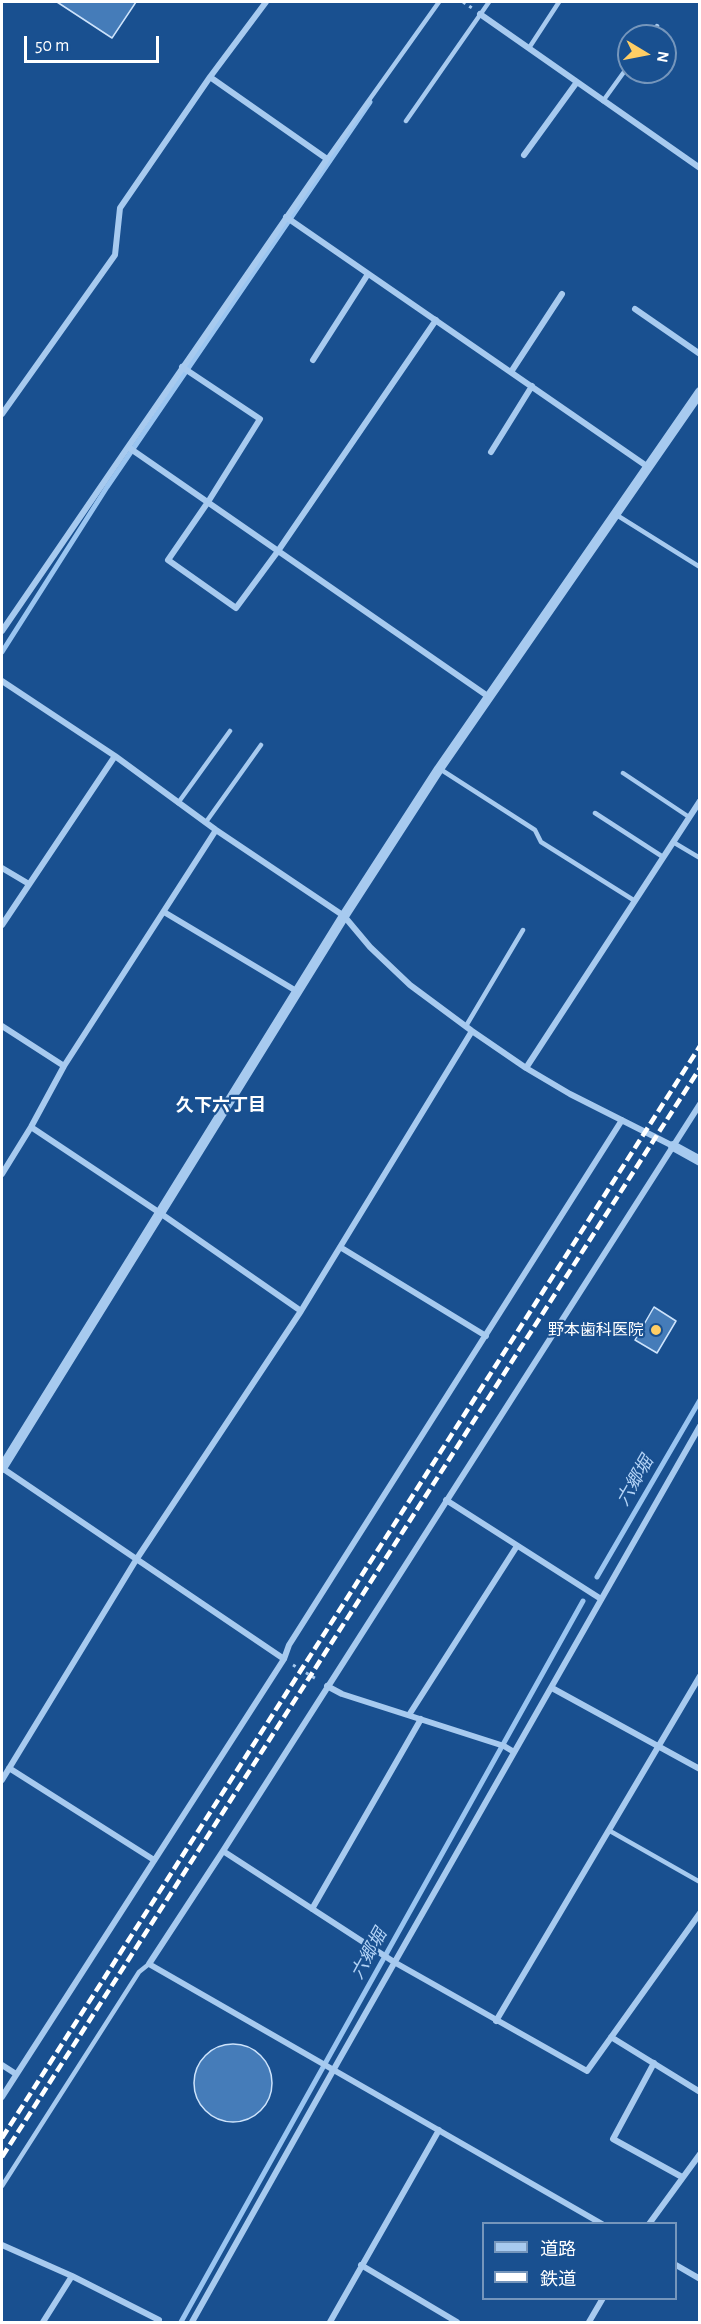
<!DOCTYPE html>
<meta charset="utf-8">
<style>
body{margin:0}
#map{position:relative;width:701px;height:2324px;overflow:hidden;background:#195090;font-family:"Alegreya Sans","Noto Sans JP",sans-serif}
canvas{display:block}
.frame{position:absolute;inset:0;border:3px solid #fff;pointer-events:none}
.legend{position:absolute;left:482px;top:2222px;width:195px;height:78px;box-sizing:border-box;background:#195090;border:2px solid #7596bc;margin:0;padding:8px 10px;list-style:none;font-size:18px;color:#fff}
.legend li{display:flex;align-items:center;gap:12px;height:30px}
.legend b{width:30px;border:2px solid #7596bc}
.north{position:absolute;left:617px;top:24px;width:60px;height:60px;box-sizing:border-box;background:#195090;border:2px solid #7596bc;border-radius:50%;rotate:100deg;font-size:16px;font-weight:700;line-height:24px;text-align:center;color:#fff}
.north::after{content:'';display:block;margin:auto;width:21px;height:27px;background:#ffce65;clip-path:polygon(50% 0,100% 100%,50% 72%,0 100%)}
.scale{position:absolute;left:24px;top:36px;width:135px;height:27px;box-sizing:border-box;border:3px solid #fff;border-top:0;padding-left:8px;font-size:18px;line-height:21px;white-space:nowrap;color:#fff;-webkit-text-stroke:4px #195090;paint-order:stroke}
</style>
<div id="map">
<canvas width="701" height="2324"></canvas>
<div class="frame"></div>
<ul class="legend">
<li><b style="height:8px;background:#a7caef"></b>道路</li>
<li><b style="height:8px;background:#fff"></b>鉄道</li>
</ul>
<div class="north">N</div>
<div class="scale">50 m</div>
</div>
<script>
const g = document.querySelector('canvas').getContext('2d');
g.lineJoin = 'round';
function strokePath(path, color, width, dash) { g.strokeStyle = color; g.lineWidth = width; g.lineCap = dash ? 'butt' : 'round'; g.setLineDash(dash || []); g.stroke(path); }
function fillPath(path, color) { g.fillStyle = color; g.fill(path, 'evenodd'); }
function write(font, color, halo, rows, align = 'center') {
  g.font = font + ' "Alegreya Sans","Noto Sans JP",sans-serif'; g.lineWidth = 4.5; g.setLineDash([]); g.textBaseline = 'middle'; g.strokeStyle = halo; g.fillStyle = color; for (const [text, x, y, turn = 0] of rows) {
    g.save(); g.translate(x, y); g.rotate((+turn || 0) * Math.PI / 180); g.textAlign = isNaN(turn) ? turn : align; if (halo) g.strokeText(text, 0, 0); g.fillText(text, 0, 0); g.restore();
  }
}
strokePath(new Path2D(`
 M 2,652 L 107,487 L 370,102
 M 597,1577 L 700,1400
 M 181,2322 L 583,1601`), '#9ac5f1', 5);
const building = new Path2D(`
 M 57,2 L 136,2 L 112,38 Z
 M 654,1307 L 676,1321 L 657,1353 L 635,1340 Z
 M194 2083a39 39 0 1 1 78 0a39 39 0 1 1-78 0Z`);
fillPath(building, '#457cb9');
strokePath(building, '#cde3fb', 1.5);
strokePath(new Path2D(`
 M 463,2 L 472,8
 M 293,1665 L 318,1680`), '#a7caef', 3, [3, 4.5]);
strokePath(new Path2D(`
 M 650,36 L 657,26
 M 529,48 L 559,2
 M 603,101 L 629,65
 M 406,121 L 489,2
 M 327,159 L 439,2
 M 615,514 L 700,567
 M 440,769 L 535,830 L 541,842 L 635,901
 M 623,773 L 689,817
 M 178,803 L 230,731
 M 595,813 L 663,857
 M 206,822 L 261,745
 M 673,842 L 700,858
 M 466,1026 L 523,930
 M 610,1831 L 700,1882
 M 2,2186 L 139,1972 L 149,1964`), '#a7caef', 4.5);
strokePath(new Path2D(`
 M 480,14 L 700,168
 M 210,77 L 266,2
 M 524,155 L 577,82
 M 286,217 L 648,467
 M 635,309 L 700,354
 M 313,360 L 368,274
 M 182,367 L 260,419 L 208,502 L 168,560 L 236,608 L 278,551 L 436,320
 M 511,372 L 562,294
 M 2,414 L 115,255 L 120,208 L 210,77 L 327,159 L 128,447
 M 491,452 L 532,386
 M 2,631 L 128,447 L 489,697
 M 2,681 L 115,756 L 216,830 L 344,916 L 370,947 L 410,985 L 472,1031 L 526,1068 L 570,1094 L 673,1146
 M 2,868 L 29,884
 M 164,912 L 298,992
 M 2,925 L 115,756
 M 2,1026 L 64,1066
 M 526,1068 L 700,801
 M 31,1127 L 160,1213 L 301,1311
 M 2,1174 L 31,1127 L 64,1066 L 216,830
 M 340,1247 L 486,1336
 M 2,1468 L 284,1659
 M 446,1500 L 601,1599
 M 327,1686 L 342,1694 L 504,1746 L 514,1752
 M 552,1688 L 700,1769
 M 409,1715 L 517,1546
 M 9,1768 L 154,1860
 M 2,1780 L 136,1560 L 301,1311 L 472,1031
 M 223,1851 L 394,1962 L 587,2071 L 700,1913
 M 312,1909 L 421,1719
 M 496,2021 L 700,1676
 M 611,2037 L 700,2092
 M 654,2063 L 613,2139 L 682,2177
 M 2,2065 L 16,2074
 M 2,2097 L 284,1659 L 289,1645 L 622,1120
 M 602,2224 L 149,1964 L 223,1851 L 700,1104
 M 649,2224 L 700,2154
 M 2,2245 L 72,2276 L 159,2320 L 157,2322
 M 361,2265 L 457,2322
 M 676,2265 L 700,2279
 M 43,2322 L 72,2276
 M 192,2322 L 339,2060 L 700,1426
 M 330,2322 L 439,2130
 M 589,2322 L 603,2298`), '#a7caef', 6);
strokePath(new Path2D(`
 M 673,1146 L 700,1161
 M 2,1468 L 344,916 L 439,769 L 700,392`), '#a7caef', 10);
strokePath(new Path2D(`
 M 2,2138 L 700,1046
 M 2,2157 L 700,1068`), '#fff', 4.5, [10, 4.5]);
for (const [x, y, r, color] of [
 [656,1330,6,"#ffce65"]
]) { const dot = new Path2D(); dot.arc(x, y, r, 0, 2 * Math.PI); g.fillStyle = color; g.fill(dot); strokePath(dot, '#195090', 2); }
write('16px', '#fff', '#195090', [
 ["野本歯科医院",644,1330]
], 'right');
write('bold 18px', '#fff', '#195090', [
 ["久下六丁目",221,1106]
]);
write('italic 18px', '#b3d3f6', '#195090', [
 ["六郷堀",635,1481,-60],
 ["六郷堀",369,1954,-61]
]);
</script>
